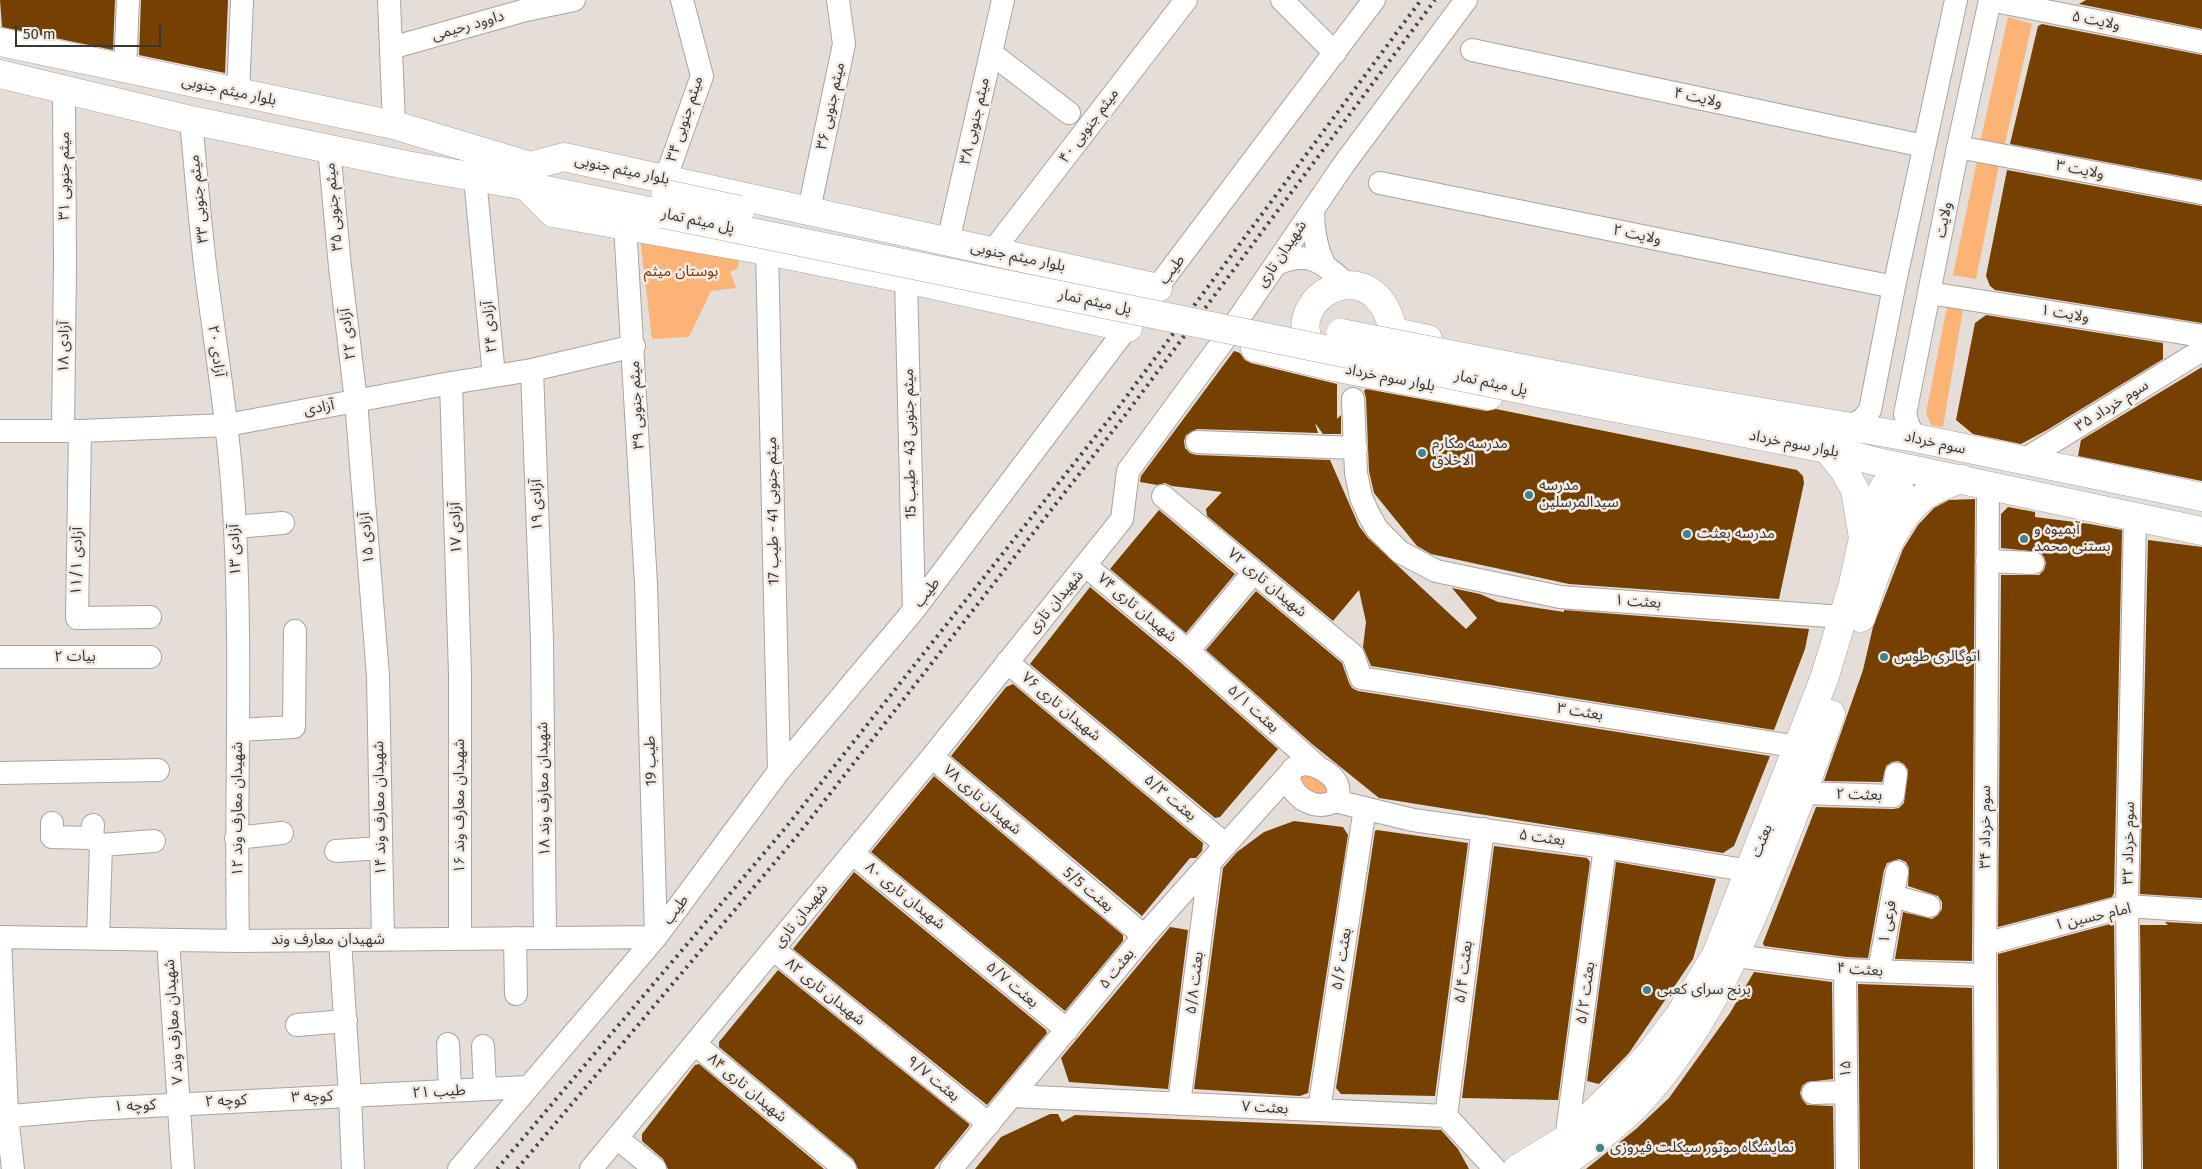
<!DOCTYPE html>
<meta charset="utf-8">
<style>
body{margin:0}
#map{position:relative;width:2202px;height:1169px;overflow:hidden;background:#e5ddd8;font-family:"Fira Sans",sans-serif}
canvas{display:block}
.scale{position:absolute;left:15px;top:25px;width:146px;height:22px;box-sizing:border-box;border:2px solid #393734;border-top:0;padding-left:6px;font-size:15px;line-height:18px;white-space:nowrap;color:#393734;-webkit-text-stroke:4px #f2ebe5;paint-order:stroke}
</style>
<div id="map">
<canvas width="2202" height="1169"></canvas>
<div class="scale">50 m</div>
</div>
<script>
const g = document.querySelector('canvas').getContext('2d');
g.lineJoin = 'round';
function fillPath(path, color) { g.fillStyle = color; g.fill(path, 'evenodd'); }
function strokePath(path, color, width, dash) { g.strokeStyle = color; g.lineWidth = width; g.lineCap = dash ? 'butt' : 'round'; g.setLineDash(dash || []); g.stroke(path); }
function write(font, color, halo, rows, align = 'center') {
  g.font = font + ' "Fira Sans","Noto Sans Arabic",sans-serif'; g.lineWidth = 5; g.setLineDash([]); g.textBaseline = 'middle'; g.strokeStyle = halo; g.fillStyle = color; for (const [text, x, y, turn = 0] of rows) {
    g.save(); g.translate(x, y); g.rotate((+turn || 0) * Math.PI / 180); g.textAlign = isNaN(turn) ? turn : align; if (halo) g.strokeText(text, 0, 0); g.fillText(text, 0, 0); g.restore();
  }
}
fillPath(new Path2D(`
 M 2008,17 L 2032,24 L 2004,148 L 1980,143 Z
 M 1977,161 L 1999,165 L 1976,279 L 1953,275 Z
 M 640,238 L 740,252 L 738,268 L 730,272 L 736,288 L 711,291 L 689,337 L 652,339 Z
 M 1947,307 L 1963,309 L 1943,427 L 1931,425 L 1926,413 Z
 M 1297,769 L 1335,788 L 1315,802 L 1294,771 Z`), '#fcb476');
fillPath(new Path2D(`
 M 0,0 L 115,0 L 113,50 L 2,27 Z
 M 141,0 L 228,0 L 225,73 L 139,55 Z
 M 2086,0 L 2202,0 L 2202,29 L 2079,4 Z
 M 2042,24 L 2202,55 L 2202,180 L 2010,144 L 2038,26 Z
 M 2007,170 L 2202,206 L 2202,323 L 1995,290 L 1990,286 L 1986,276 Z
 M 1986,315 L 2163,343 L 2163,359 L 2047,430 L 2021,444 L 1973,434 L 1956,420 L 1975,323 Z
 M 1234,351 L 1240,353 L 1245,360 L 1251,363 L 1337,384 L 1337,419 L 1341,415 L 1341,434 L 1323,434 L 1315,423 L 1318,433 L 1197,429 L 1186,435 L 1184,441 L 1185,448 L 1190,453 L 1196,455 L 1330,460 L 1359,526 L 1368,538 L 1466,629 L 1477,618 L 1452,588 L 1480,594 L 1498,602 L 1564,612 L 1564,610 L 1809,629 L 1805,649 L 1774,730 L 1371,666 L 1363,647 L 1366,622 L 1359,590 L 1333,621 L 1207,516 L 1206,509 L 1222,492 L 1172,486 L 1165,483 L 1157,485 L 1140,482 L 1141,476 Z
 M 2202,367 L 2202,481 L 2078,456 L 2081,440 Z
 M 1366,389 L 1486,411 L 1496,409 L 1797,470 L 1803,476 L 1804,483 L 1779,599 L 1569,584 L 1431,554 L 1417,546 L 1374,493 L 1369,471 L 1366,398 L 1364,391 Z
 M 1975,499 L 1972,961 L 1895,959 L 1903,912 L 1932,919 L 1938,915 L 1942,909 L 1942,902 L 1938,896 L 1908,886 L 1909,868 L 1906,862 L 1899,859 L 1887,863 L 1884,870 L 1868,958 L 1846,957 L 1764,946 L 1763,943 L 1816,807 L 1893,809 L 1899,808 L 1904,803 L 1908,770 L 1904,764 L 1898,761 L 1892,762 L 1886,766 L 1882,782 L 1824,781 L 1863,670 L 1873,627 L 1903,549 L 1918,525 L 1934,508 L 1949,500 Z
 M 2008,507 L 2035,512 L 2035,517 L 2090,524 L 2122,530 L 2114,893 L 2112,897 L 1998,927 L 2001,575 L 2039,575 L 2044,570 L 2046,563 L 2044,557 L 2040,552 L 2001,548 L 2001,514 Z
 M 1159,510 L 1235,574 L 1186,633 L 1110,569 Z
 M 2148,540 L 2202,547 L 2202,898 L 2140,894 Z
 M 1090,587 L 1179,661 L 1278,749 L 1220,817 L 1215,818 L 1030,664 Z
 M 1256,591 L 1342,663 L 1349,683 L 1352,688 L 1358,691 L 1770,756 L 1734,846 L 1723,853 L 1379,798 L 1312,744 L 1206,650 Z
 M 1013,684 L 1203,843 L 1202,851 L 1196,858 L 1190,858 L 1142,916 L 951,756 L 1006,687 Z
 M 934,776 L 1123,935 L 1123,941 L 1065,1011 L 871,852 Z
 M 1294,821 L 1343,827 L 1348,835 L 1308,1093 L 1300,1096 L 1194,1089 L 1223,868 L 1237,852 L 1264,832 Z
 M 1377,830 L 1468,843 L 1435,1096 L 1341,1094 L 1336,1088 L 1375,831 Z
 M 1494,846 L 1587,858 L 1590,862 L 1558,1100 L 1462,1098 Z
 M 1616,862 L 1716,879 L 1693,959 L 1629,1053 L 1599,1084 L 1587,1081 Z
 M 854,872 L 1046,1030 L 1047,1033 L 987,1105 L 793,949 Z
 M 2165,922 L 2202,924 L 2202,1169 L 2143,1169 L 2140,925 L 2168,925 Z
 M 2114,923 L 2117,1169 L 1999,1169 L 1998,954 Z
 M 1170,927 L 1188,930 L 1168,1089 L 1069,1082 L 1061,1058 Z
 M 778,970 L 969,1124 L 969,1126 L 934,1169 L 858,1169 L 853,1159 L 719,1047 L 719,1042 Z
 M 1754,972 L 1832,982 L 1833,1079 L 1807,1082 L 1802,1086 L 1800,1093 L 1802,1099 L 1807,1105 L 1833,1106 L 1834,1169 L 1586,1169 L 1636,1129 L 1669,1098 L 1730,1013 Z
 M 1858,984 L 1972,988 L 1973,1169 L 1860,1169 Z
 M 699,1064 L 824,1169 L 668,1169 L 663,1159 L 642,1141 L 642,1134 L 695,1065 Z
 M 1050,1114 L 1058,1114 L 1062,1122 L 1075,1115 L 1441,1130 L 1458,1149 L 1469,1169 L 975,1169 L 1001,1137 Z`), '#764000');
const minor = new Path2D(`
 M 389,0 L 394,125
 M 1282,0 L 1335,53
 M 1990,0 L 2202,42
 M 391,48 L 526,10 L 574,0
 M 1472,50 L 1924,146
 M 991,53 L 1069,113
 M 125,69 L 128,0
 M 238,93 L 242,0
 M 191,120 C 196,173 200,227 207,281 C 218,363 231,444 235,527 C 242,665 235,803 238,941
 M 1958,147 L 2202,193
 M 329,148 L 340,267 L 356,401 L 378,676 L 383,940
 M 475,178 L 494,376
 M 665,180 L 702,76 L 682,0
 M 1380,183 L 1894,287
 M 1313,209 C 1313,229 1315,246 1324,264
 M 809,210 L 844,44 L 838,0
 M 948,242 L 1003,0
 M 767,251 L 779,771
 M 992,252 L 1186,0
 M 1276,264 C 1312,250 1321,262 1348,285
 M 906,279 L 914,610
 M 1929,293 L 2202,336
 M 532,370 L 542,640 L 545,938
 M 451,383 L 460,674 L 460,939
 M 1353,399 L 1356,473 L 1361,497 L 1368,513 L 1377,529 L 1400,552 L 1436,571 L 1560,597 L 1843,617
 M 1848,426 L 1862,420 L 1870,410 L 1894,287 L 1956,0
 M 0,431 L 80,431 L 227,425 L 451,383 L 532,370 L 634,346
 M 63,431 L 65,264 L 64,89
 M 80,431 L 77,618 L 150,617
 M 1916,438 L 1909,427 L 1905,414 L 1958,147 L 1990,0
 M 1197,442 L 1356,448
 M 2022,461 L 2202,350
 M 1163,496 L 1353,655 L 1361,678 L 1799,747
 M 235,527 L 283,523
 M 1987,561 L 2033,563
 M 1086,566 L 1188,651 L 1319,768
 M 1188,651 L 1254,572
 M 0,657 L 150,657
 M 1007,662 L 1226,845
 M 238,730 L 294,727 L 295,631
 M 932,757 L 1144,936
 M 1305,764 C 1321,765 1348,782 1335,801 C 1303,819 1269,769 1305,764 Z
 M 0,773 L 158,770
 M 1803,793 L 1893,796 L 1896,774
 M 1335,801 L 1413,820 L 1605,847 L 1750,871
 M 52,823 L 52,837 L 92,838
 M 93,825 L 92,838 L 101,845 L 98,939
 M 236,838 L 282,833
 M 101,845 L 154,841
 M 336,851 L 381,848
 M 852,853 L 1067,1030
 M 1893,896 L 1929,906
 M 0,937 L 238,941 L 656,937 L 646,584 L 625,225
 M 0,937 L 7,1116 L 13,1169
 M 515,938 L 516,994
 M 168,940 L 183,1169
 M 340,940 L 350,1096 L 353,1169
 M 1985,944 L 2127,906 L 2202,911
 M 774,950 L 989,1124
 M 1736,956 L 1845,970 L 1985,975
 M 1845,970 L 1847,1169
 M 1879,971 L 1897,872
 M 297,1025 L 346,1021
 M 448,1044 L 450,1091
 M 695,1044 L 845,1169
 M 483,1046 L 485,1089
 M 1813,1093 L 1846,1092
 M 1012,1096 L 1446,1116 L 1495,1169
 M 1179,1104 L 1210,863
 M 1319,1110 L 1365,808
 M 1446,1116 L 1483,829
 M 0,1117 L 91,1109 L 527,1087
 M 617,1138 L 655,1169
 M 1566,1139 L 1605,847
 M 459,1169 L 656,937 L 779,771 L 914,610 L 1374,0
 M 591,1169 L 932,757 L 1122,519 L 1128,471 L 1224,340 L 1344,164 L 1466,0
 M 951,1169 L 1144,936 L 1290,773
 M 1986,1169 L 1985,975 L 1988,484
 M 2130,1169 L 2127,906 L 2135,517`);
const major = new Path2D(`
 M 0,42 L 394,125 L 530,166 L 564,157 L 1158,288
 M 0,74 L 191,120 L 406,165 L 526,186 L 553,213 L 767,251 L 906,279 L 1128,328
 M 526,186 L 649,211
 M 1255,348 L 1338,368 L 1489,396
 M 1338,368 C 1327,360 1315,353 1309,342 C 1291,304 1345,265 1377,297 C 1387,307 1390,320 1394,332 L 1428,339
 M 1546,373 L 1667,396 L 1916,438 L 2202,497
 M 1544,394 L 1827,449 L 1882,463 L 2202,531
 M 1864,536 L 1873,508 L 1884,487 L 1894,485 L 1899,488 L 1901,496 L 1893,527
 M 1861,618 C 1872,582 1888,531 1915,504 C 1928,491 1945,484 1962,479
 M 1517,1169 L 1566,1139 L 1616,1091 L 1650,1054 L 1679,1016 L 1716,955 L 1824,679 L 1853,584 L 1863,538 L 1855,490 L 1844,470 L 1827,449
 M 1555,1169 C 1583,1150 1618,1125 1641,1100 C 1702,1033 1735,959 1769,877 C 1791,823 1812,769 1831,714`);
strokePath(minor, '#aaa39e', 24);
strokePath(major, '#aaa39e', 29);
strokePath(minor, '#fff', 22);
strokePath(major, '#fff', 28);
strokePath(new Path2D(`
 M 497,1169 L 787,826 L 1118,408 L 1421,0
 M 517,1169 L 797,836 L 1126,414 L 1435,0`), '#4a4844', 4, [2.5, 5]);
const majorBridge = new Path2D(`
 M 666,194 L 740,210
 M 663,214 L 1544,394
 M 1341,333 L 1546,373`);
strokePath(majorBridge, '#aaa39e', 29, []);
strokePath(majorBridge, '#fff', 28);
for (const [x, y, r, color] of [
 [1422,453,5,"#3e8490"],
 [1529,495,5,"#3e8490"],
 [1687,534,5,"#3e8490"],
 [2024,539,5,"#3e8490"],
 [1884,657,5,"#3e8490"],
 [1647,990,5,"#3e8490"],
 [1600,1148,5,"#3e8490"]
]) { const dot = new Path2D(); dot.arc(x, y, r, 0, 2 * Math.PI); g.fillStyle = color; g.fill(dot); strokePath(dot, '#f2ebe5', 2); }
write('15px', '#393734', '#f2ebe5', [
 ["ولایت ۵",2096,21,11],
 ["داوود رحیمی",468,26,-16],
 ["بلوار میثم جنوبی",229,91,12],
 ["ولایت ۴",1698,98,12],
 ["میثم جنوبی ۳۶",831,106,-78],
 ["میثم جنوبی ۳۴",685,119,-72],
 ["میثم جنوبی ۳۸",975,121,-77],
 ["میثم جنوبی ۴۰",1089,126,-53],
 ["بلوار میثم جنوبی",622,170,12],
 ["ولایت ۳",2080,170,11],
 ["میثم جنوبی ۳۱",65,176,-90],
 ["میثم جنوبی ۳۳",199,199,-96],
 ["میثم جنوبی ۳۵",334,207,-95],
 ["ولایت",1944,220,-79],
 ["پل میثم تمار",698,221,12],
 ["ولایت ۲",1637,235,12],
 ["شهیدان تاری",1282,254,-56],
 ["بلوار میثم جنوبی",1018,257,12],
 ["طیب",1172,270,-53],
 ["پل میثم تمار",1095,302,12],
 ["ولایت ۱",2065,314,9],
 ["آزادی ۲۴",490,327,-95],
 ["آزادی ۲۲",348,334,-97],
 ["آزادی ۱۸",64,347,-89],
 ["آزادی ۲۰",216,351,82],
 ["بلوار سوم خرداد",1390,378,11],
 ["پل میثم تمار",1491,383,12],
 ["میثم جنوبی ۳۹",637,405,-93],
 ["سوم خرداد ۳۵",2112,406,-32],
 ["آزادی",319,408,-11],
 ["سوم خرداد",1935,443,12],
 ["میثم جنوبی 43 - طیب 15",910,444,-91],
 ["بلوار سوم خرداد",1794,444,11],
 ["آزادی ۱۹",537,505,-92],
 ["میثم جنوبی 41 - طیب 17",773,511,-91],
 ["آزادی ۱۷",456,528,-92],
 ["آزادی ۱۵",367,538,-95],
 ["آزادی ۱۳",235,550,-92],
 ["آزادی ۱۱/۱",77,561,-89],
 ["شهیدان تاری ۷۲",1267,583,40],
 ["طیب",927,593,-53],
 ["شهیدان تاری",1056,602,-50],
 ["بعثت ۱",1638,602,4],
 ["شهیدان تاری ۷۴",1137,608,40],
 ["بیات ۲",75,657],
 ["شهیدان تاری ۷۶",1061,707,40],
 ["بعثت ۵/۱",1253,709,42],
 ["بعثت ۳",1580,712,9],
 ["طیب 19",651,761,-92],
 ["شهیدان معارف وند ۱۸",544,789,-91],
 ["بعثت ۲",1859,795,2],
 ["بعثت ۵/۳",1170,798,40],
 ["شهیدان تاری ۷۸",982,800,41],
 ["شهیدان معارف وند ۱۶",460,806,-90],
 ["شهیدان معارف وند ۱۴",380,808,-91],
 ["شهیدان معارف وند ۱۲",238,809,-90],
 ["سوم خرداد ۳۴",1986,827,-90],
 ["بعثت ۵",1542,838,8],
 ["بعثت",1762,841,-68],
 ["سوم خرداد ۳۲",2129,843,-89],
 ["بعثت 5/5",1088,890,40],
 ["شهیدان تاری ۸۰",905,896,39],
 ["طیب",676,910,-54],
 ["شهیدان تاری",801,916,-51],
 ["امام حسین ۱",2093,917,-13],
 ["فرعی ۱",1888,922,-80],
 ["شهیدان معارف وند",328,940],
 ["بعثت ۵/۶",1342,959,-81],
 ["بعثت ۵",1117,969,-51],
 ["بعثت ۴",1860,970,4],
 ["بعثت ۵/۴",1464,972,-83],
 ["بعثت ۵/۸",1195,983,-83],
 ["بعثت ۵/۷",1012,985,40],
 ["شهیدان تاری ۸۲",825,992,39],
 ["بعثت ۵/۲",1586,993,-82],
 ["شهیدان معارف وند ۷",174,1022,-94],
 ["۱۵",1846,1069,-91],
 ["بعثت ۹/۷",933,1079,39],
 ["شهیدان تاری ۸۴",747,1088,40],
 ["طیب ۲‍۱",439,1092,-3],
 ["کوچه ۳",312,1097,-2],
 ["کوچه ۲",226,1101,-3],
 ["کوچه ۱",135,1106,-3],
 ["بعثت ۷",1265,1108,3]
]);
write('15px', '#6f3d05', '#f2ebe5', [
 ["بوستان میثم",681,272]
]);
write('15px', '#393734', '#f2ebe5', [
 ["مدرسه مکارم",1432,444],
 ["الاخلاق",1432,461],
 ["مدرسه",1539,486],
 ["سیدالمرسلین",1539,503],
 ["آبمیوه و",2034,530],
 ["بستنی محمد",2034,547],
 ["مدرسه بعثت",1697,534],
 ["اتوگالری طوس",1894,657],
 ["برنج سرای کعبی",1657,990],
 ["نمایشگاه موتور سیکلت فیروزی",1610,1148]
], 'left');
</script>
